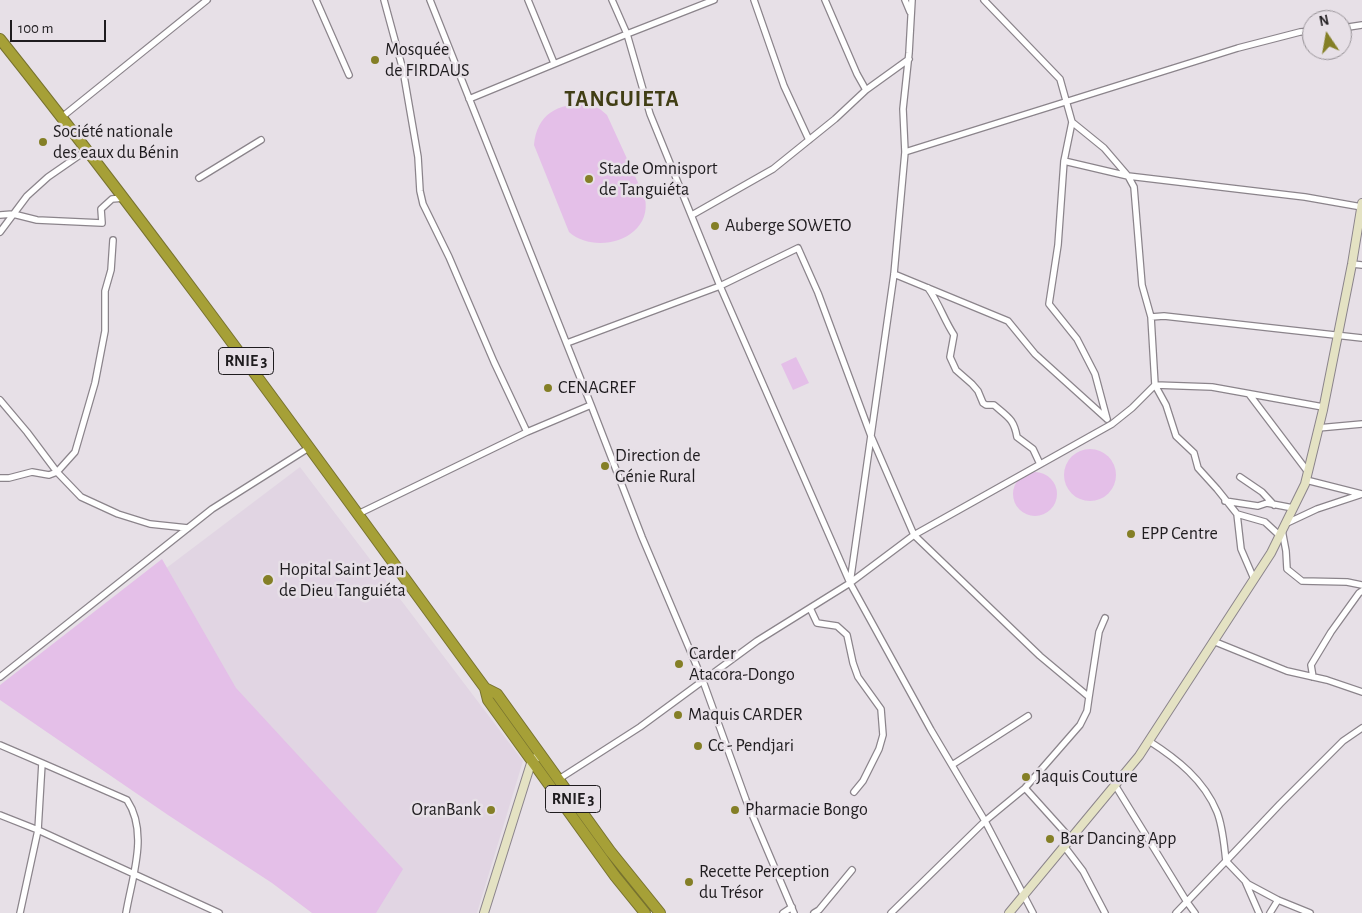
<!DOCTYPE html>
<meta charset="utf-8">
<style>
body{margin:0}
#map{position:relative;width:1362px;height:913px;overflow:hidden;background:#e7e0e7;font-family:"Alegreya Sans",sans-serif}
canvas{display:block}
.north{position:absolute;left:1302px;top:10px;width:50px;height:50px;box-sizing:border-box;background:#e7e0e7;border:1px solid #979297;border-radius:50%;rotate:348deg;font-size:14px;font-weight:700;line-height:20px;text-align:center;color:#1f1c1f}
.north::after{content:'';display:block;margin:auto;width:18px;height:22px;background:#847f26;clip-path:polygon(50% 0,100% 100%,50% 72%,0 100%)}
.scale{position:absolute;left:10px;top:20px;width:96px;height:22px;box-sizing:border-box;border:2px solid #1f1c1f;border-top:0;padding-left:6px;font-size:15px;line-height:18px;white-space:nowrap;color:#1f1c1f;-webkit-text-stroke:4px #e7e0e7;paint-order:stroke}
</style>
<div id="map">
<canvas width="1362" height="913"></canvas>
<div class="north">N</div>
<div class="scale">100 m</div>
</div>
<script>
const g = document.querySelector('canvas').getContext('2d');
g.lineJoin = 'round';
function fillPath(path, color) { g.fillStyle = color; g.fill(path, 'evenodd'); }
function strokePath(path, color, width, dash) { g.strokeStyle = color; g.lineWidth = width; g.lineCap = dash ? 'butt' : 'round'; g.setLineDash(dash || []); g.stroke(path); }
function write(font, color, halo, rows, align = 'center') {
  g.font = font + ' "Alegreya Sans",sans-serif'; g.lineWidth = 5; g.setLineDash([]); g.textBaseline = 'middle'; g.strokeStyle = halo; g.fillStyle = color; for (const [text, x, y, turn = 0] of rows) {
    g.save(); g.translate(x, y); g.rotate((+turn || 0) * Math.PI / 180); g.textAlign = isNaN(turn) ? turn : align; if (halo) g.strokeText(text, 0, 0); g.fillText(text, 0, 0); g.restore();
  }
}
fillPath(new Path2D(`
 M 300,467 L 523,761 L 477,913 L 324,913 L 1,693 Z`), '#e1d5e3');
fillPath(new Path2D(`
 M 587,103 L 600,109 L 607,115 L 645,198 C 653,239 596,256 569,232 L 534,145 C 537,114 557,104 587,103 Z
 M 796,357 L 809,383 L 793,390 L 781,364 Z
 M1064 475a26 26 0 1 1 52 0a26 26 0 1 1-52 0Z
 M1013 494a22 22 0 1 1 44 0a22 22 0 1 1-44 0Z
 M 162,559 L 236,688 L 403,869 L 376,913 L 312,913 L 272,883 L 168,815 L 0,700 L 0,685 Z`), '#e4bfe8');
const street = new Path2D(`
 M 316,0 L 349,75
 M 384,0 L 403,70 L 418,157 L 420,191 L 423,204 L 449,257 L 494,362 L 527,432
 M 430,0 L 591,405 L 642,537 L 703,681 L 746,800 L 794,913
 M 528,0 L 554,63
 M 612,0 L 627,34 L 650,114 L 720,286 L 850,583
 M 754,0 L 784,86 L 809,140
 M 825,0 L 857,74 L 866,90
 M 905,0 L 910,12
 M 984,0 L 1060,79 L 1072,122 L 1064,161 L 1058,245 L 1049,304 L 1077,339 L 1095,374 L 1107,419
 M 1342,28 L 1362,25
 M 469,99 L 627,34 L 714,0
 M 62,117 L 207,0
 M 1072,122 L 1104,148 L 1128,176 L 1305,197 L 1362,207
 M 905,152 L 1238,48 L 1300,32 L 1312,31
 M 199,178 L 261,140
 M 0,215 L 13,214 L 37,220 L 102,223 L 101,209 L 112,199 L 124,198
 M 692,215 L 773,169 L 835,119 L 866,90 L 909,59
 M 0,232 L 27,196 L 48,177 L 87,150
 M 1352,264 L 1362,265
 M 894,274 L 1008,321 L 1035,354 L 1107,419
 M 928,288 C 939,303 944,320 954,335 L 950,357 L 956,370 L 972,384 L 978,391 L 983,403 L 986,405 L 994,405 C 1008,417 1014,419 1017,437 L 1033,449 L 1040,464
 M 1151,317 L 1164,316 L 1362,338
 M 567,343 L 720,286 L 798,248 L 818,293 L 871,436 L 914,535 L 1040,656 L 1089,697 L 1087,711 L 1080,725 L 1025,788 L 985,821 L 891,913
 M 1155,385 L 1166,405 L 1176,436 L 1194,453 L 1198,468 L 1217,489 L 1237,514 L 1241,549 L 1254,579
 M 1155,385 L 1212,387 L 1323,407
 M 1249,394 L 1308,472
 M 0,400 L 27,432 L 57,472 L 81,497 L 118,514 L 150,524 L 188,528
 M 1318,428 L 1362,424
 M 1240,477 L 1262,492 L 1274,505
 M 0,478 L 9,478 L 32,472 L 49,475 L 57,472 L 75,452 L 95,383 L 105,331 L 105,291 L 111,270 L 113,240
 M 1306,480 L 1362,494
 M 1225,501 L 1258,506 L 1267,503 L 1293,508
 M 358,514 L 527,432 L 591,405
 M 1237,514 L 1265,522 L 1279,535
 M 1285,524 L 1317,509 L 1362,494
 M 1282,530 L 1286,551 L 1287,569 L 1302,581 L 1347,582 L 1362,585
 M 850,583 L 914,535 L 1112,424 L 1132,408 L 1155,385 L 1151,317 L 1142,285 L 1134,187 L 1128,176 L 1064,161
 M 850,583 L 894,274 L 905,152 L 903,109 L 909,53 L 912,0
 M 810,608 L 817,623 L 837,626 L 847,635 L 853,663 L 858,677 L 881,709 L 883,735 L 879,749 L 863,781 L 854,792
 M 1213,641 L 1287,671 L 1327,680 L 1362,692
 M 0,677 L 212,509 L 310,447
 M 1313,677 L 1311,665 L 1331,632 L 1359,593 L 1362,591
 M 1089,697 L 1099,632 L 1105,618
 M 1149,741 C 1177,759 1204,780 1217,812 C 1223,827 1224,845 1226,861 L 1280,804 L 1343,741 L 1362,728
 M 0,745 L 42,763 L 38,830 L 20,913
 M 42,763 L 127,800 C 149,833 132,877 126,913
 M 952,765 L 1028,716
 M 559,779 L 640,727 L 757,641 L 850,583 L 931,730 L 985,821 L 1033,913
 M 1115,785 L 1187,902 L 1195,913
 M 1025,788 L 1071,839
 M 0,815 L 38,830 L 219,913
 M 1064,846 L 1083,871 L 1105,913
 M 1245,881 L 1259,913
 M 783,913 L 792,907
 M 814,913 L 819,910 L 852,870
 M 1176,913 L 1226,861 L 1248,884 L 1278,900 L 1310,913
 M 1270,913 L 1278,900`);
const secondary = new Path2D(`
 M 484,913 L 532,760 L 541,755
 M 1009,913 L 1139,756 L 1271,553 L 1305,484 L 1323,410 L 1352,264 L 1362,203`);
const highway = new Path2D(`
 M 0,39 C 168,250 325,470 485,688 L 488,700 L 615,876 L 645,913
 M 485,688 L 497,694 L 610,851 L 660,913`);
strokePath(street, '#8b848b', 8);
strokePath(secondary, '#8b848b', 10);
strokePath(highway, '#77722f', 12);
strokePath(street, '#fff', 5.5);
strokePath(secondary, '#e4e2c3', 8);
strokePath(highway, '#a6a037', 10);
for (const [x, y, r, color] of [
 [375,60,5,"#847f26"],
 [43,142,5,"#847f26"],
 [589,179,5,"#847f26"],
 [715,226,5,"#847f26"],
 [548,388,5,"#847f26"],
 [605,466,5,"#847f26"],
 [1131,534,5,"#847f26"],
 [268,580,6,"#847f26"],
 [679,664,5,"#847f26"],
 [678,715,5,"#847f26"],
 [698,746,5,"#847f26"],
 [1026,777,5,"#847f26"],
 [491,810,5,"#847f26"],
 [735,810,5,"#847f26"],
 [1050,839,5,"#847f26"],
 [689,882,5,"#847f26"]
]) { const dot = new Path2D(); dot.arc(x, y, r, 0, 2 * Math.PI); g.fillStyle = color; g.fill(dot); strokePath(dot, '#e7e0e7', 2); }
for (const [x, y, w] of [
 [246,361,55],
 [573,799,55]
]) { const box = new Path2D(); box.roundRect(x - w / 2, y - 13.5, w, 27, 4); g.fillStyle = '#e7e0e7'; g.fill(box); strokePath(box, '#1f1c1f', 1); }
write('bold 16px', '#1f1c1f', null, [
 ["RNIE 3",246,361],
 ["RNIE 3",573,799]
]);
write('18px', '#1f1c1f', '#e7e0e7', [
 ["Mosquée",385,50],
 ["de FIRDAUS",385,71],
 ["Société nationale",53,132],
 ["des eaux du Bénin",53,153],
 ["Stade Omnisport",599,169],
 ["de Tanguiéta",599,190],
 ["Auberge SOWETO",725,226],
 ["CENAGREF",558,388],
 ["Direction de",615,456],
 ["Génie Rural",615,477],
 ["EPP Centre",1141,534],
 ["Hopital Saint Jean",279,570],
 ["de Dieu Tanguiéta",279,591],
 ["Carder",689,654],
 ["Atacora-Dongo",689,675],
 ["Maquis CARDER",688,715],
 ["Cc - Pendjari",708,746],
 ["Jaquis Couture",1036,777],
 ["OranBank",481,810,"right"],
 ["Pharmacie Bongo",745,810],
 ["Bar Dancing App",1060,839],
 ["Recette Perception",699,872],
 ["du Trésor",699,893]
], 'left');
g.letterSpacing = '1px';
write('bold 22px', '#413e15', '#e7e0e7', [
 ["TANGUIETA",622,99]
]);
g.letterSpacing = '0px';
</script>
